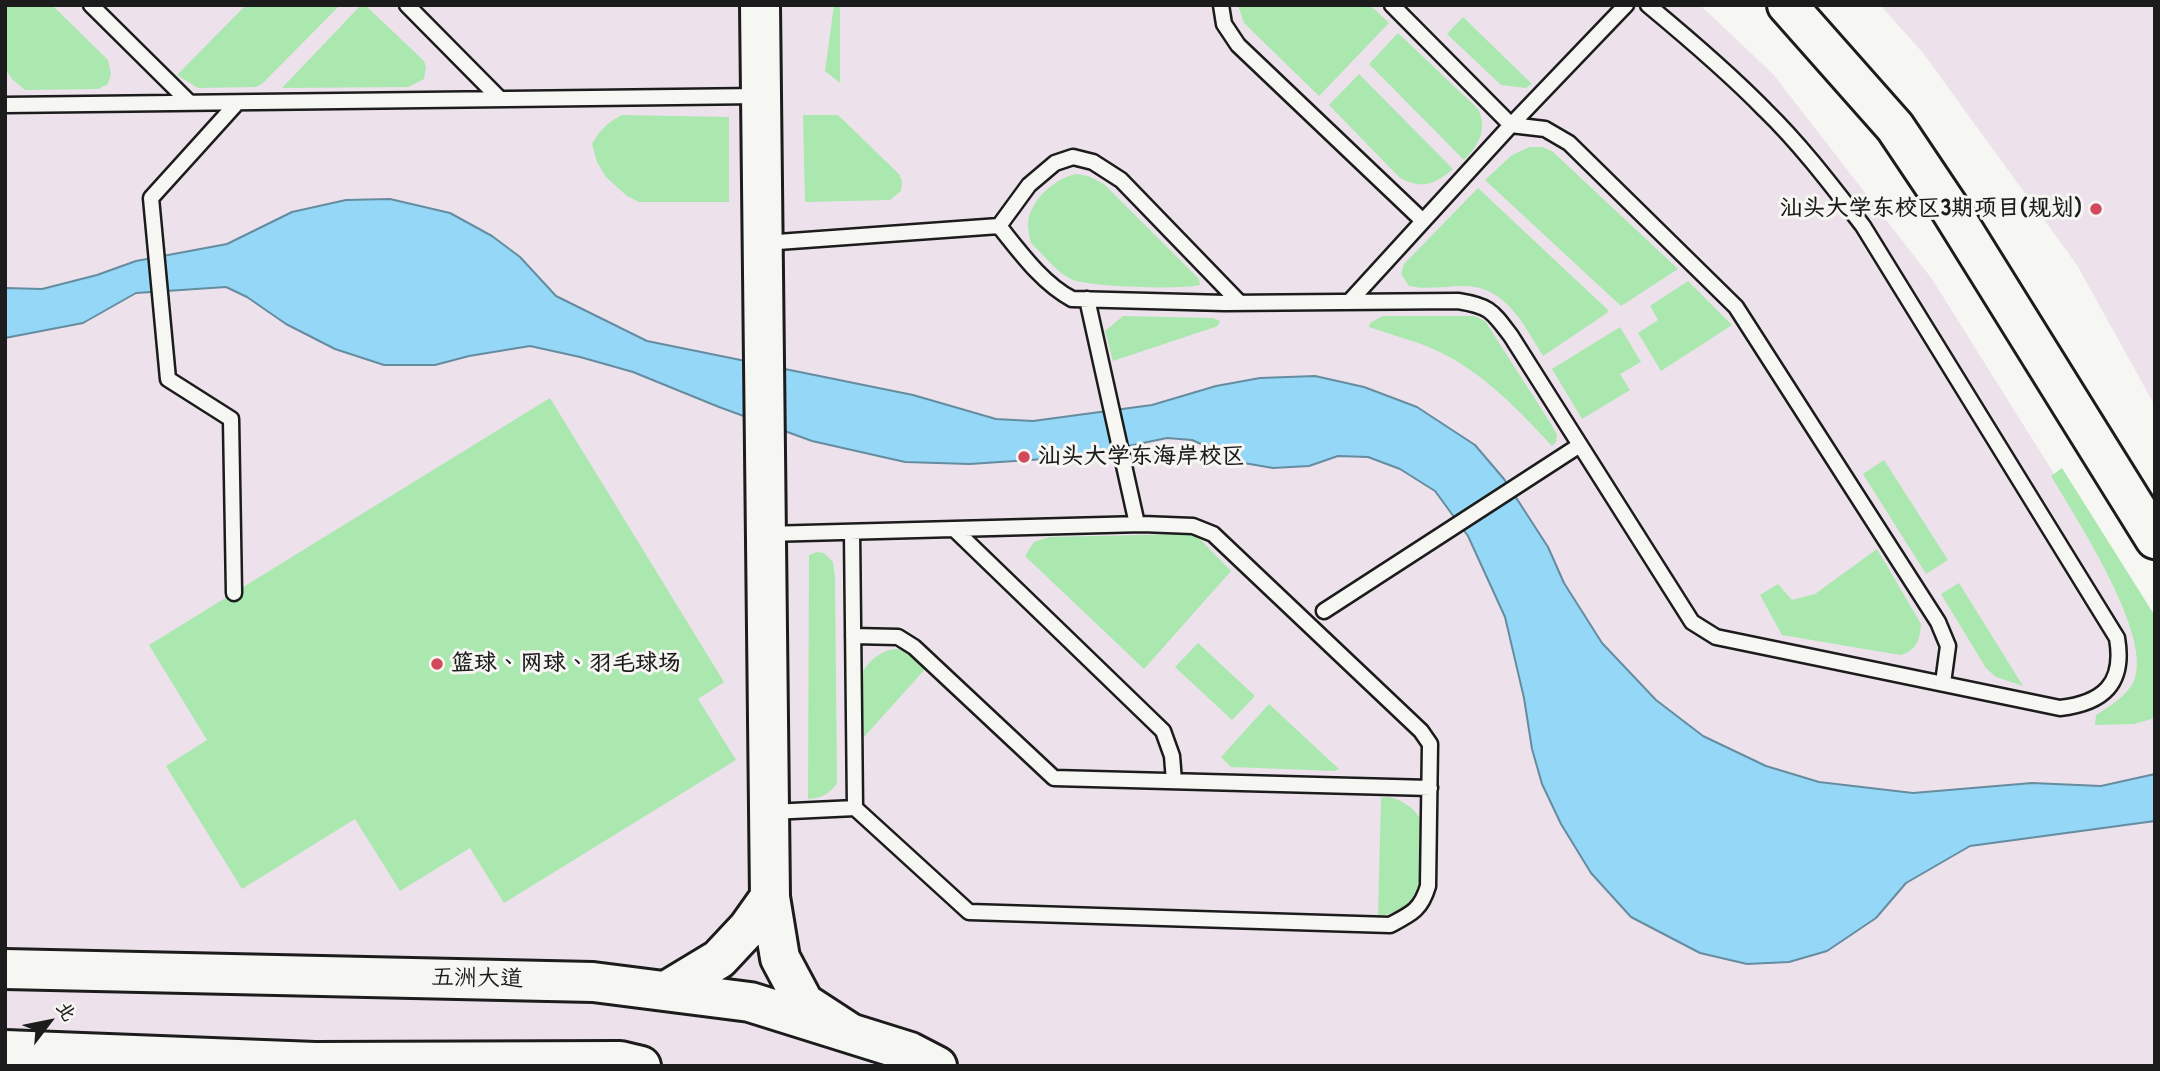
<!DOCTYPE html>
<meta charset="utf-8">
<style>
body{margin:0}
#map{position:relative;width:2160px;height:1071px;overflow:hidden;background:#f6f6f2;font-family:"Patrick Hand","LXGW WenKai TC",sans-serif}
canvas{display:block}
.frame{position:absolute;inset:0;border:7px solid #1c1c1c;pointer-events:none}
.north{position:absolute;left:14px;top:987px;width:70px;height:70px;-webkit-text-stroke:5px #f6f6f2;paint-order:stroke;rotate:58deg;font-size:19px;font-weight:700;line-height:28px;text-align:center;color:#1c1c1c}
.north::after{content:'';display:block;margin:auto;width:24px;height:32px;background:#1c1c1c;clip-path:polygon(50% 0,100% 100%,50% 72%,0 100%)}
</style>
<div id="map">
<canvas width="2160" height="1071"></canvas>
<div class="frame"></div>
<div class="north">北</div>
</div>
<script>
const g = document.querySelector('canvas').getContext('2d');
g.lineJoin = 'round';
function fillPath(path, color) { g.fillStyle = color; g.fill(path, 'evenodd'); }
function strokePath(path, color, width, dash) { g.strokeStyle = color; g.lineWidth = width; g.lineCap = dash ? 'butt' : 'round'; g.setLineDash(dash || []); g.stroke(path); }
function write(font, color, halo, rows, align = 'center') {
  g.font = font + ' "Patrick Hand","LXGW WenKai TC",sans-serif'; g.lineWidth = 6; g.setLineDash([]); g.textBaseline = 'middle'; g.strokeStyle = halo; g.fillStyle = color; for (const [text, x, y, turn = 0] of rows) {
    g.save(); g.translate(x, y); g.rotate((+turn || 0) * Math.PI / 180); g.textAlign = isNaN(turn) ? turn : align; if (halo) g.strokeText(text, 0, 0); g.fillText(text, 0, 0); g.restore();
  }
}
fillPath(new Path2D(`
 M 5,5 L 1700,5 L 1773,74 L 1932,279 L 2155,635 L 2155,1066 L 5,1066 Z
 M 1880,5 L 2155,5 L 2155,406 L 2077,265 L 1923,53 Z`), '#ede2ec');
fillPath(new Path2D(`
 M 5,5 L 52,5 L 108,60 L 111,74 L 108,84 L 98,89 L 25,90 L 12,79 L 5,68 Z
 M 246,5 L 340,5 L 262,84 L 256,87 L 198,88 L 177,75 Z
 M 361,5 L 365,5 L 424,61 L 426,67 L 424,79 L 408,87 L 282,88 Z
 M 834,5 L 840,5 L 840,83 L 825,71 Z
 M 1238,5 L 1370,5 L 1389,23 L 1319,96 L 1244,23 Z
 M 1463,17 L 1532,84 L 1526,88 L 1501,85 L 1447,34 Z
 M 1398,33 L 1478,109 C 1488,129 1479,145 1464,160 L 1369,64 Z
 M 1359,74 L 1453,169 C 1435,184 1423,190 1400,178 L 1329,105 Z
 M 622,115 L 729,117 L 729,202 L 639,202 L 627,196 L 606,177 L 597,162 L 592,144 C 600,130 608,122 622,115 Z
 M 803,115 L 838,115 L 899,174 L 902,181 L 901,191 L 890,200 L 805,202 Z
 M 1530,147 L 1542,147 L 1552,151 L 1678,269 L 1621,306 L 1485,180 L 1512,155 Z
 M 1077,174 L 1088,176 L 1104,184 L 1199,279 L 1200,285 C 1184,290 1085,287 1071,279 C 1056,272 1043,254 1031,243 C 1029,234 1026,223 1030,214 C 1036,195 1058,177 1077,174 Z
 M 1478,188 L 1608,310 L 1607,313 L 1543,356 C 1524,325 1506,286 1464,286 C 1446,286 1427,290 1409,286 L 1401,274 L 1404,264 Z
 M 1688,281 L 1732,325 L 1661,371 L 1638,333 L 1658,320 L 1650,306 Z
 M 1123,316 L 1213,318 L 1220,321 L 1218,326 L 1113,361 L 1105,331 Z
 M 1383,316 L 1474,316 L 1485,321 L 1551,424 L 1557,435 L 1556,442 L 1552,446 C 1514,405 1475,364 1421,344 C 1404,338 1386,333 1369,327 L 1370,323 Z
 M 1620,327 L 1641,362 L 1620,374 L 1630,390 L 1582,419 L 1552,369 Z
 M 550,398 L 724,682 L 698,699 L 736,760 L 504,903 L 470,848 L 400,891 L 355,819 L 242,889 L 166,766 L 207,740 L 149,645 Z
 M 1884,460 L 1948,560 L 1926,574 L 1863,474 Z
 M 2062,468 L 2155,616 L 2155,718 L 2134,724 L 2095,725 L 2096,715 C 2109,707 2125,697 2133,683 C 2156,639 2075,517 2051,476 Z
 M 1187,534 L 1198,537 L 1231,571 L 1144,669 L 1025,556 L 1034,542 L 1049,537 Z
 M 1877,549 L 1921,624 C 1920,639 1917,651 1900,655 L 1782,635 L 1760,595 L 1778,584 L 1792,600 L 1815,594 Z
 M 817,552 L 824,553 L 833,562 L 835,578 L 837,783 C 830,794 821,798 808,799 L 809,555 Z
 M 1959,583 L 2023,686 L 1996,677 L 1986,668 L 1941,594 Z
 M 1198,643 L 1255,696 L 1232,720 L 1175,667 Z
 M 894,649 L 901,649 L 927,667 L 864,737 C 862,727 859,685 861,676 C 866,662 881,651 894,649 Z
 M 1269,704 L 1339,769 L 1335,771 L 1231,767 L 1221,757 Z
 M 1388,797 C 1401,799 1417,809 1422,823 C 1425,830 1422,843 1422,851 C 1421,883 1417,912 1378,916 L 1381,798 Z`), '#aae8af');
const water = new Path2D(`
 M 390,199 L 450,213 L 492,236 L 520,257 L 556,296 L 647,341 L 913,395 L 996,419 L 1033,421 L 1152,405 L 1216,386 L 1260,378 L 1315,376 L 1364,387 L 1417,407 L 1475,445 L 1504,479 L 1548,547 L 1564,583 L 1602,643 L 1656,700 L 1703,736 L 1766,766 L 1819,782 L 1913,793 L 2032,783 L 2101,786 L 2155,774 L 2155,821 L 1970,846 L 1906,883 L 1876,918 L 1827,951 L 1789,962 L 1747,964 L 1700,953 L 1631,917 L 1591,873 L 1561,824 L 1542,784 L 1532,749 L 1524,698 L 1505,617 L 1468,536 L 1435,491 L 1400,469 L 1368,457 L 1338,456 L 1309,466 L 1273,468 L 1244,463 L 1192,440 L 1167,438 L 1075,457 L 970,464 L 905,462 L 812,441 L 719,407 L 633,372 L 580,357 L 530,346 L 469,356 L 435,365 L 384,365 L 335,349 L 286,324 L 247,297 L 226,287 L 136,293 L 83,323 L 5,338 L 5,288 L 42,289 L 97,275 L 136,261 L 227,244 L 292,212 L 346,200 Z`);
fillPath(water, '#95d7f7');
strokePath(water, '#658c9f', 2);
const lane = new Path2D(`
 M 91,5 L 190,103
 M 407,5 L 500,99
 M 1221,5 L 1224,24 L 1238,45 L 1423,221
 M 1392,5 L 1511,125 L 1545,129 L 1569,143 L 1736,307 L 1938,622 L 1948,646 L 1943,683
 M 5,105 L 759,96
 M 999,226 L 1029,185 L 1055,163 L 1073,157 L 1093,162 L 1121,180 L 1240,303
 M 764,243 L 999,226 C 1020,252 1042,283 1072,299 L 1225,303 L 1458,301 C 1490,306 1492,311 1511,336 L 1692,622 L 1716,637 L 2060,708 C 2103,703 2125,684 2117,638 L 1863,226 C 1832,186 1801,145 1765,110 C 1728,72 1689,39 1648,5
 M 1087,299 L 1137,524
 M 1350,301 L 1511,125 L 1626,5
 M 954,529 L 1163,731 L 1172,756 L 1174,781
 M 852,532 L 855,808
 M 766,534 L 1142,524 L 1193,526 L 1213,534 L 1421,731 L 1430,744 L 1428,886 C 1421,910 1411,914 1390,925 L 969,912 L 855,808 L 771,812
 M 234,593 L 231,419 L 168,379 L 151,198 L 237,103
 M 1324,611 L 1580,445
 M 853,636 L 898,637 L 914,647 L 1054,778 L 1430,788`);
const secondary = new Path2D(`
 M 760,5 L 770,897 L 780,958 L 804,1003 L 850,1033
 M 1787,5 L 1895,127 L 1950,209 L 2155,539
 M 5,969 L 593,982 L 750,1002 L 910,1052 L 937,1066
 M 666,991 L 719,959 L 748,928 L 770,897
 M 5,1050 L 315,1062 L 620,1061 L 641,1066`);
strokePath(lane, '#1c1c1c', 19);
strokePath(secondary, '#1c1c1c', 44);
strokePath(lane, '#f6f6f2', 14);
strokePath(secondary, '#f6f6f2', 38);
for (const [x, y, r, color] of [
 [2096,209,7,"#d1495b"],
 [1024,457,7,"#d1495b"],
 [437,664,7,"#d1495b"]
]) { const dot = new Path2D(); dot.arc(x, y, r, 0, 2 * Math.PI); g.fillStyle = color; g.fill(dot); strokePath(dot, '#f6f6f2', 2.5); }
write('bold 23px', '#1c1c1c', '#f6f6f2', [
 ["汕头大学东校区3期项目(规划)",2082,209,"right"],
 ["汕头大学东海岸校区",1038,457],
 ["篮球、网球、羽毛球场",451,664]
], 'left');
write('23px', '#1c1c1c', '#f6f6f2', [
 ["五洲大道",477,979,1]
]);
</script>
